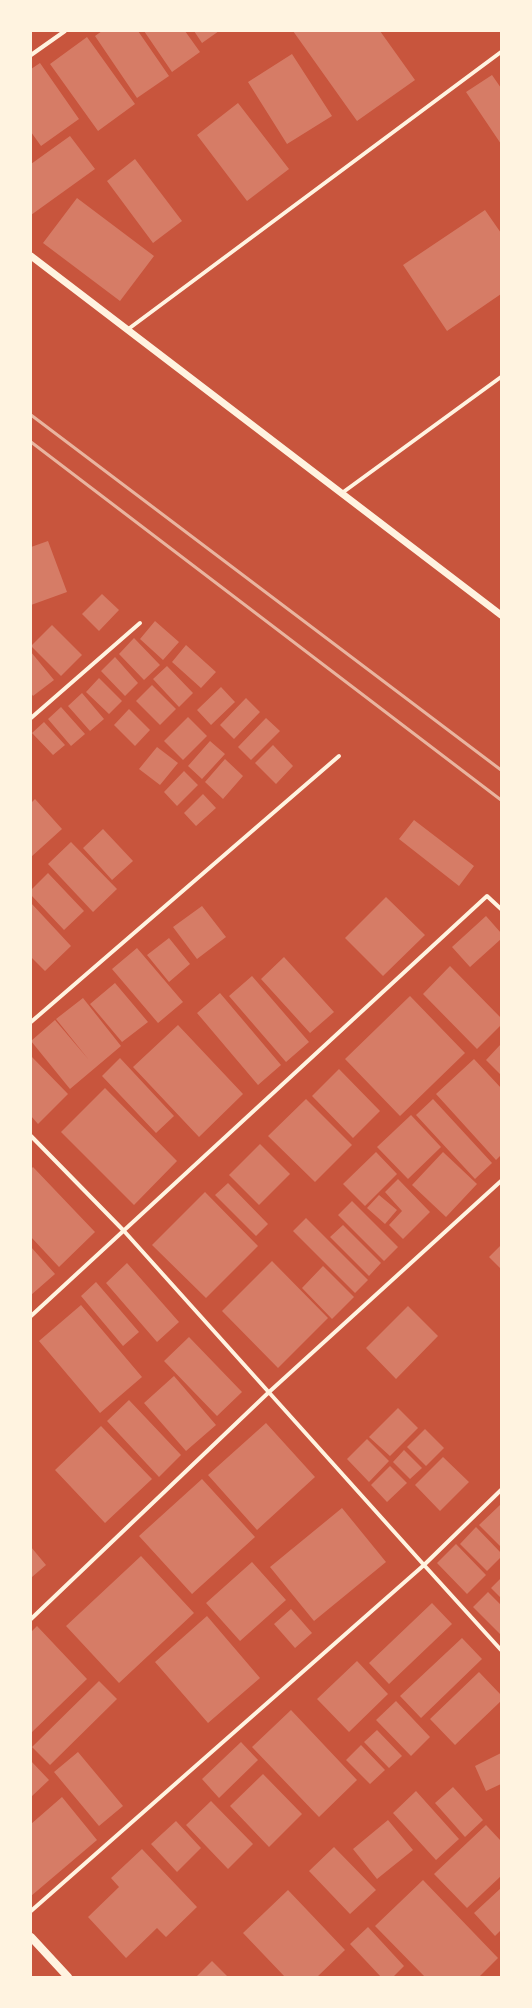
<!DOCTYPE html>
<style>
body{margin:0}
#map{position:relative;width:532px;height:2008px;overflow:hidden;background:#c8553d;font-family:Cabin,sans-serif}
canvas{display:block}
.frame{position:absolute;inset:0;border:32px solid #fff3e0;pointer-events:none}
</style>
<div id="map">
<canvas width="532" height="2008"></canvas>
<div class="frame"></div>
</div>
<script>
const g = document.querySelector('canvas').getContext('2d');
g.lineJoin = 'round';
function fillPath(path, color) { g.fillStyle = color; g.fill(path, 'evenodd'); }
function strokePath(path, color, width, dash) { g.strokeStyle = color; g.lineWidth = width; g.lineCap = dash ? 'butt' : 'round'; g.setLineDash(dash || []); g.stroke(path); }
fillPath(new Path2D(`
 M 102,31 L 138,31 L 169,76 L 137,98 L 95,36 Z
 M 144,31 L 185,31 L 200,52 L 172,72 Z
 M 194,31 L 219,31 L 202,43 Z
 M 293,31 L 380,31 L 415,80 L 357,121 Z
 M 87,37 L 135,104 L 98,131 L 50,64 Z
 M 292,54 L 332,116 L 287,144 L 248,82 Z
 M 40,63 L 79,119 L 41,146 L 31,132 L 31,69 Z
 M 492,75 L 501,88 L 501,144 L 466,92 Z
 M 238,103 L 289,169 L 247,201 L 197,135 Z
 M 70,136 L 95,169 L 31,215 L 31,164 Z
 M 135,159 L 182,221 L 153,243 L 107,181 Z
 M 77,198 L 154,256 L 120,301 L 43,243 Z
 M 485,210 L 501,233 L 501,294 L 447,331 L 403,265 Z
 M 48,541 L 67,592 L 31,605 L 31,547 Z
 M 102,594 L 119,610 L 99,631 L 82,614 Z
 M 155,621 L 179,642 L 163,660 L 140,639 Z
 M 52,625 L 82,655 L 61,676 L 31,646 Z
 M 134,638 L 160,665 L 144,680 L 119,654 Z
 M 186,645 L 216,672 L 201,688 L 172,662 Z
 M 31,652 L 54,680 L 33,696 L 31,693 Z
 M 115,657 L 138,683 L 125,696 L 101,671 Z
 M 167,666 L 193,693 L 179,707 L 153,679 Z
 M 99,678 L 122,701 L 109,714 L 86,692 Z
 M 152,685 L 176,709 L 160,725 L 136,701 Z
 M 221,687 L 235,702 L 211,725 L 197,710 Z
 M 82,693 L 104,719 L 90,731 L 68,706 Z
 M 246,698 L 260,712 L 234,739 L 220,725 Z
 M 61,707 L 85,734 L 71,746 L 48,719 Z
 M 129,709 L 150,730 L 135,746 L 114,725 Z
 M 188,717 L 207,736 L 183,760 L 164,741 Z
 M 266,718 L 280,731 L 251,760 L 238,747 Z
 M 44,722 L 65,745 L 53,755 L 32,733 Z
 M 210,741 L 225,754 L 202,779 L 188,766 Z
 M 273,745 L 293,766 L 276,784 L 255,763 Z
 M 157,747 L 178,763 L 160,785 L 139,769 Z
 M 225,759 L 243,776 L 223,799 L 205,782 Z
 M 184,771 L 198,785 L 177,806 L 164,792 Z
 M 203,794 L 216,808 L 196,826 L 184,813 Z
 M 35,799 L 62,829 L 31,857 L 31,803 Z
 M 414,820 L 474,866 L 459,886 L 399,839 Z
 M 103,829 L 133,861 L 112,880 L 83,848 Z
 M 71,842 L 117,889 L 93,912 L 48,864 Z
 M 48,873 L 84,911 L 64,930 L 31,895 L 31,890 Z
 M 386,897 L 425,935 L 383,976 L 345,938 Z
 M 31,903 L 71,946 L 45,971 L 31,957 Z
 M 202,906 L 226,937 L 197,959 L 173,927 Z
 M 486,916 L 501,933 L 501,939 L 470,967 L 452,947 Z
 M 169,938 L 190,964 L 169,982 L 147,955 Z
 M 137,948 L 183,1002 L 158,1023 L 112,969 Z
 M 284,957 L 334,1012 L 310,1033 L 261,979 Z
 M 450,966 L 501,1018 L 501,1025 L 477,1049 L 423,994 Z
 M 252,976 L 309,1042 L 286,1062 L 229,996 Z
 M 115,983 L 148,1022 L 122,1042 L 90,1004 Z
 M 220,993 L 281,1065 L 258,1085 L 197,1013 Z
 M 410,996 L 465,1053 L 400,1116 L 345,1059 Z
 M 83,998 L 121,1046 L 70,1089 L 31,1041 L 55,1020 L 89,1060 L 56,1019 Z
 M 178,1025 L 243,1094 L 199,1137 L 133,1067 Z
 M 501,1044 L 501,1075 L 486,1060 Z
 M 31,1056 L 68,1094 L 38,1124 L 31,1116 Z
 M 120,1058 L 174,1116 L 156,1133 L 102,1076 Z
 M 474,1059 L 501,1088 L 501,1155 L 496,1160 L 436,1094 Z
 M 339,1069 L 380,1111 L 353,1138 L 312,1096 Z
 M 105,1088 L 177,1161 L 134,1205 L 61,1132 Z
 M 306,1099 L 352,1145 L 315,1182 L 268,1136 Z
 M 433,1099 L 492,1163 L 475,1179 L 416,1115 Z
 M 411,1115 L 441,1147 L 408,1179 L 377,1147 Z
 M 260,1144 L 290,1174 L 259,1205 L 229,1175 Z
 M 376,1152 L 397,1174 L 365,1206 L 343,1184 Z
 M 443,1152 L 477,1184 L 446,1217 L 412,1185 Z
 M 33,1167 L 95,1232 L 59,1267 L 31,1237 L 31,1169 Z
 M 398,1179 L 430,1212 L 403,1239 L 389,1225 L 402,1211 L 385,1192 Z
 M 228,1183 L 268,1224 L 256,1236 L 215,1195 Z
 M 205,1192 L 258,1246 L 206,1298 L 152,1245 Z
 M 379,1195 L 397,1210 L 385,1224 L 367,1208 Z
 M 352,1201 L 398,1247 L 384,1261 L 338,1215 Z
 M 306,1218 L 368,1280 L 355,1293 L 293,1231 Z
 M 343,1225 L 381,1263 L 369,1276 L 330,1237 Z
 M 501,1245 L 501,1269 L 489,1257 Z
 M 31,1247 L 55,1274 L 31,1295 Z
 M 272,1261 L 328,1318 L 278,1368 L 222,1311 Z
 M 127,1263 L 179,1322 L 157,1342 L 106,1283 Z
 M 323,1266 L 354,1297 L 332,1319 L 302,1288 Z
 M 96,1282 L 139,1332 L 123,1346 L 81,1296 Z
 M 81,1305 L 142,1377 L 100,1413 L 39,1341 Z
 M 408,1306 L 438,1336 L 396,1379 L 366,1348 Z
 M 189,1337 L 242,1392 L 217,1416 L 164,1361 Z
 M 174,1376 L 216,1425 L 186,1451 L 144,1403 Z
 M 129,1400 L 181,1455 L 159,1477 L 107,1421 Z
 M 398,1408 L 418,1428 L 390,1456 L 369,1437 Z
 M 266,1423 L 315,1477 L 257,1530 L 208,1475 Z
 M 101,1426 L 152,1479 L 105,1523 L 55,1470 Z
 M 425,1429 L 444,1448 L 426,1466 L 407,1447 Z
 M 367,1439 L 389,1461 L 369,1482 L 347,1459 Z
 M 404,1450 L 422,1468 L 410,1479 L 393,1462 Z
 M 443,1457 L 469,1482 L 440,1511 L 415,1485 Z
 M 390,1466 L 407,1483 L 387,1502 L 371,1485 Z
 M 202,1479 L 255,1537 L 192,1594 L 139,1536 Z
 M 500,1505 L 501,1506 L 501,1547 L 479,1525 Z
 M 342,1508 L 386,1562 L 314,1621 L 270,1567 Z
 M 476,1527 L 501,1553 L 501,1557 L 487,1571 L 460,1544 Z
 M 456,1544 L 486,1575 L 467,1594 L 437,1563 Z
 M 31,1547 L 46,1565 L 32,1577 L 31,1576 Z
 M 141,1556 L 194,1613 L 119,1683 L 66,1626 Z
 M 252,1562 L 286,1600 L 240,1641 L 206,1603 Z
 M 501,1578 L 501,1598 L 491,1588 Z
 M 488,1592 L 501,1605 L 501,1635 L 473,1607 Z
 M 432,1603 L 452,1624 L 389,1684 L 369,1663 Z
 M 291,1609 L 312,1633 L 295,1648 L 274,1624 Z
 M 207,1616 L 260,1678 L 208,1723 L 155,1662 Z
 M 37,1626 L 87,1679 L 31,1733 L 31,1632 Z
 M 462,1638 L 482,1659 L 421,1718 L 400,1696 Z
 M 357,1661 L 388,1694 L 349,1732 L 317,1699 Z
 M 479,1672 L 501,1695 L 501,1701 L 455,1745 L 430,1719 Z
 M 99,1681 L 117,1699 L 50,1765 L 32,1747 Z
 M 396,1701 L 430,1737 L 411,1756 L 376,1720 Z
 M 291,1710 L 357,1780 L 319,1817 L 252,1747 Z
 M 377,1730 L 402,1756 L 389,1768 L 364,1742 Z
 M 241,1742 L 258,1760 L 219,1798 L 202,1779 Z
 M 361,1745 L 385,1770 L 370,1784 L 346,1760 Z
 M 78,1752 L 123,1806 L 99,1826 L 54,1772 Z
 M 501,1753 L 501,1784 L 486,1791 L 475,1766 Z
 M 31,1761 L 49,1780 L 31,1797 Z
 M 263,1774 L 302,1814 L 269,1847 L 230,1806 Z
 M 453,1787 L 483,1820 L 465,1837 L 435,1803 Z
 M 416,1791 L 459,1839 L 436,1860 L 393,1813 Z
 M 62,1797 L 97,1840 L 31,1896 L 31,1824 Z
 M 211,1801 L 253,1844 L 228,1869 L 186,1825 Z
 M 388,1820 L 413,1850 L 377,1879 L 353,1849 Z
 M 176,1821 L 201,1848 L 177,1872 L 151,1844 Z
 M 486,1825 L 501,1841 L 501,1876 L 467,1908 L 434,1874 Z
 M 334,1847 L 376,1890 L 350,1914 L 309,1871 Z
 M 142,1849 L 197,1907 L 166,1937 L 157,1928 L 126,1958 L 88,1917 L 119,1887 L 111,1878 Z
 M 423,1880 L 498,1958 L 479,1977 L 425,1977 L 375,1926 Z
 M 501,1888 L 501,1930 L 495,1936 L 474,1913 Z
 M 288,1890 L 345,1950 L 317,1977 L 285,1977 L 243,1933 Z
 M 368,1927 L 404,1966 L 393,1977 L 381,1977 L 350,1944 Z
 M 212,1961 L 228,1977 L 196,1977 Z`), '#d67c66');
strokePath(new Path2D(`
 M 31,55 L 65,31
 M 127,330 L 501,52
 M 342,493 L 501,377
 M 31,718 L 140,623
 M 31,1022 L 339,756
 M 31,1136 L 124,1231 L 424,1565 L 501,1490
 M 31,1316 L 487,896 L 501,909
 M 31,1619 L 268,1393 L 501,1181
 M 31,1911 L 424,1565 L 501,1650`), '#fff3e0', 4);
strokePath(new Path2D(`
 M 31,256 L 501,615`), '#fff3e0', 7);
strokePath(new Path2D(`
 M 31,1937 L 68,1977`), '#fff3e0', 8);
strokePath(new Path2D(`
 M 31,415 L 501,770
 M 31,442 L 501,800`), '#e9b49f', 3);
</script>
